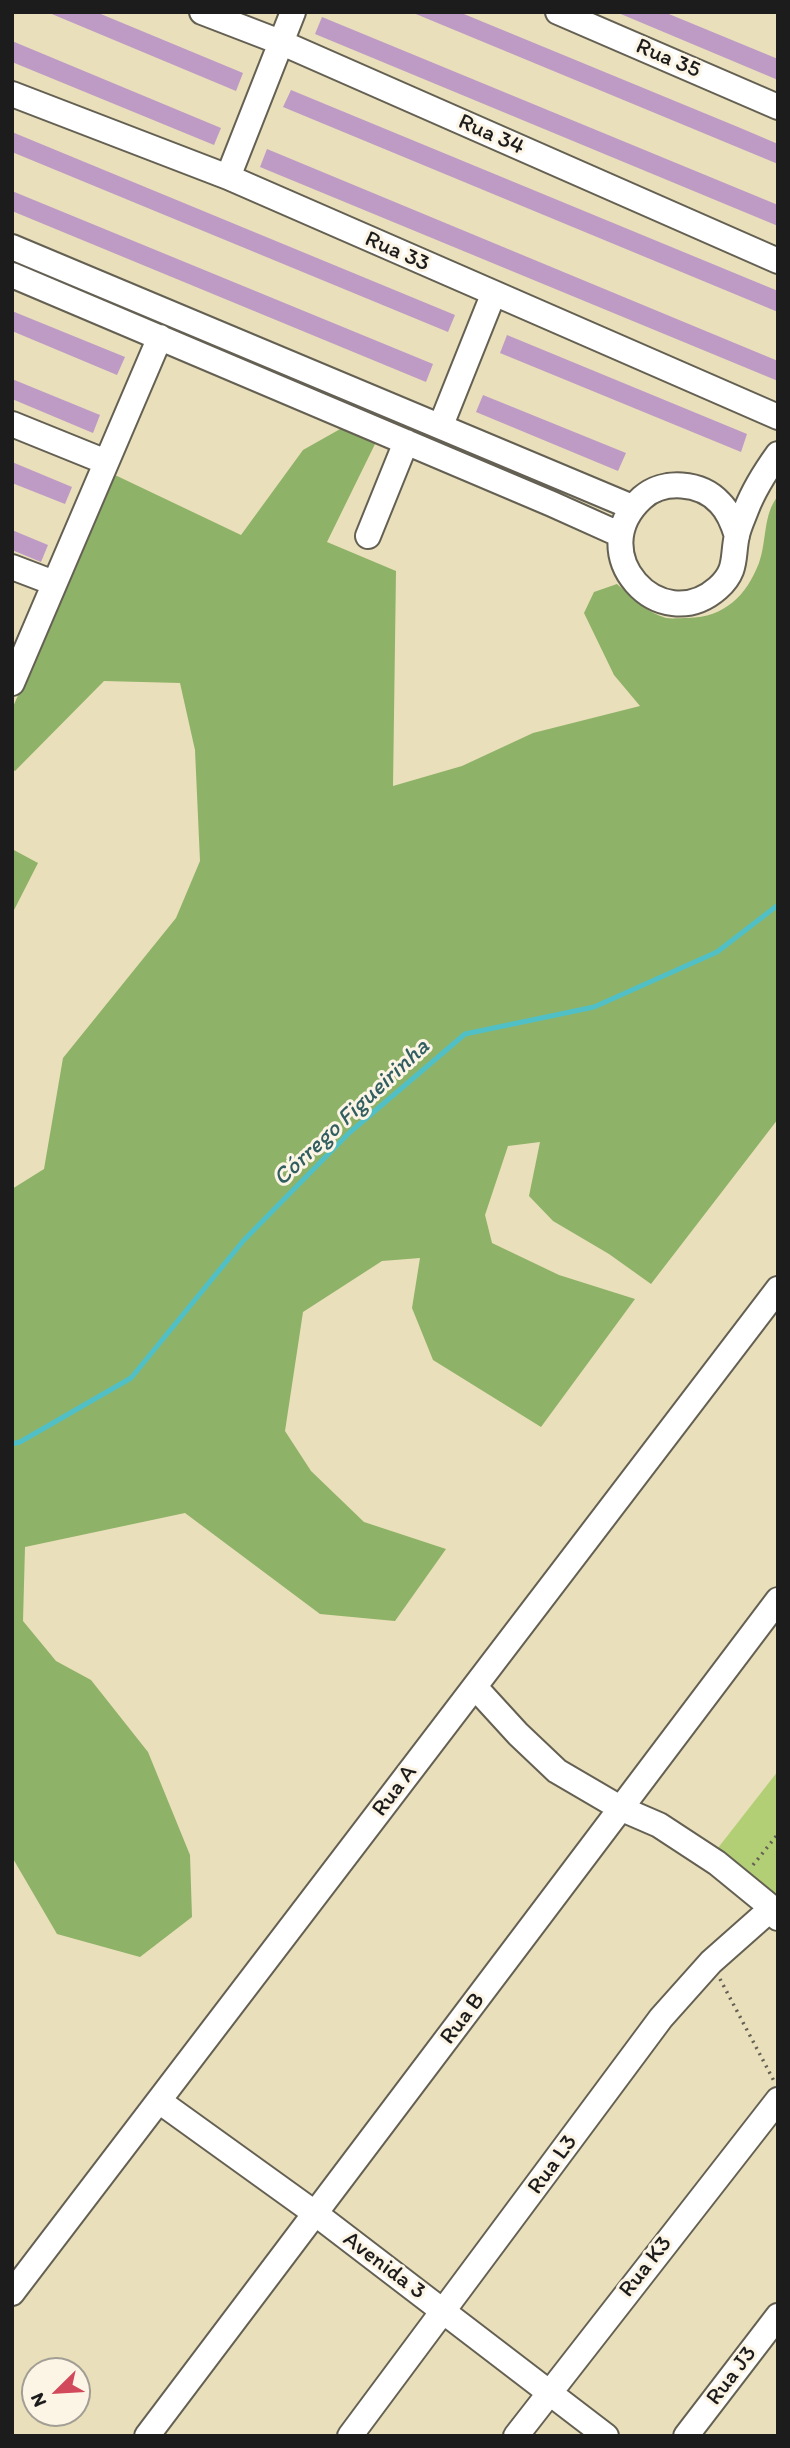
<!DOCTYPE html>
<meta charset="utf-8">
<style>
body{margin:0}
#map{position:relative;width:790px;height:2448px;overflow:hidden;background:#e9dfba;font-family:Itim,sans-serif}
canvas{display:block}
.frame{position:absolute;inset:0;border:14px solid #1c1c1c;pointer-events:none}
.north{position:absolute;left:21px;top:2357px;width:70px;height:70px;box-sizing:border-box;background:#fcf5e5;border:2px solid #a29e95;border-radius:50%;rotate:246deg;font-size:19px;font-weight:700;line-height:28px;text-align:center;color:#1c1c1c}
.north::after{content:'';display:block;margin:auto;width:24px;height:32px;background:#d1495b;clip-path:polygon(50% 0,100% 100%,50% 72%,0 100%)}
</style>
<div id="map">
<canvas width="790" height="2448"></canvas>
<div class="frame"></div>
<div class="north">N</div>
</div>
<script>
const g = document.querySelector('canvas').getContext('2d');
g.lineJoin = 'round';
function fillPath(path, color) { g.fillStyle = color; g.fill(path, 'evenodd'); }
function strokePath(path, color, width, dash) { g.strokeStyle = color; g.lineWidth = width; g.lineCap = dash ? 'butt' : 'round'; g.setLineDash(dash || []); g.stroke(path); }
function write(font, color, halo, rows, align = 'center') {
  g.font = font + ' Itim,sans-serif'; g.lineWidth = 6; g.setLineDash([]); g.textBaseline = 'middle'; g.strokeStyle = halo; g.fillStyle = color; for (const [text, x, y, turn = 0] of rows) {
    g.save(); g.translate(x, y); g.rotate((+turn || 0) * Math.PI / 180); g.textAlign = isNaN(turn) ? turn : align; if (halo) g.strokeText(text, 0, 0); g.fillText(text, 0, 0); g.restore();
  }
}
fillPath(new Path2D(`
 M 778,1771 L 778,1905 L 714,1853 Z`), '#b3cf76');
fillPath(new Path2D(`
 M 342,428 L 376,442 L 327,542 L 396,571 L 393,786 L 462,766 L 533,733 L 640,706 L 614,675 L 584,613 L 594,592 L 617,584 C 631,596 647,613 666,618 C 672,619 681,618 688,618 C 725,617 746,596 759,563 C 767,541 763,514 778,496 L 778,1119 L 651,1284 L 609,1254 L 553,1221 L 529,1196 L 540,1142 L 508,1146 L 485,1215 L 492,1243 L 559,1275 L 635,1299 L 541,1427 L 433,1360 L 412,1308 L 420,1258 L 382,1261 L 303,1312 L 285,1431 L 311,1471 L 364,1522 L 446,1549 L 395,1621 L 320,1614 L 185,1513 L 25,1547 L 23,1621 L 56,1661 L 91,1680 L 148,1752 L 190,1855 L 192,1917 L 140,1957 L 57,1934 L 12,1857 L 12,1189 L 44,1169 L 63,1058 L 176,918 L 200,861 L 195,750 L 180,683 L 104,681 L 15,771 L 12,769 L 12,709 L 115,475 L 241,535 L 303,450 Z
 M 12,849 L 38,863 L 12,914 Z`), '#8eb267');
strokePath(new Path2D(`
 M 12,1444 L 20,1442 L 131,1378 L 244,1240 L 349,1133 L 465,1034 L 594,1007 L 717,952 L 778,905`), '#51c0c6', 5);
fillPath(new Path2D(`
 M 47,12 L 96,12 L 243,73 L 236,91 Z
 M 411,12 L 459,12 L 738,127 L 778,144 L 778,164 Z
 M 616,12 L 664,12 L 778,59 L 778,80 Z
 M 322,17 L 778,205 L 778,226 L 315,34 Z
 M 12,41 L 221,128 L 214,145 L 12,62 Z
 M 291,90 L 778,291 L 778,312 L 283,107 Z
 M 12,132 L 455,315 L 448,332 L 12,152 Z
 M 267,149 L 778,361 L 778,381 L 260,167 Z
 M 12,191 L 433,364 L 426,382 L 12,211 Z
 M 12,311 L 125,357 L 117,375 L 12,331 Z
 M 507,335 L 747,434 L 741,452 L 500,353 Z
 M 12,379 L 100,415 L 93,433 L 12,399 Z
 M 483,395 L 626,453 L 618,471 L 476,412 Z
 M 12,462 L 72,487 L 65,504 L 12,483 Z
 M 12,530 L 48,545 L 41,562 L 12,550 Z`), '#bd9bc5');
const minor = new Path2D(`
 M 202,12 L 280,42 L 778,261
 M 558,12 L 778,107
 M 12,94 L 228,177 L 778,417
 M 228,177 L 293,12
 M 12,247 L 632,507
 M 12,275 L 552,504 L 621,535
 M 12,424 L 106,462
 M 441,425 L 493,295
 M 368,536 L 406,442
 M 737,536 C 733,523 729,512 720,503 C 701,482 663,479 642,498 C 582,553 660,639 718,588 C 738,570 732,557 737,535 C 739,526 743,518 746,510 C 754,489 765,472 778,454
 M 12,567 L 54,583
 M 12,683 L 160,337
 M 475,1687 L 518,1734 L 557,1771 L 622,1809 L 659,1825 L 717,1863 L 772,1908 L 778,1918
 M 159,2101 L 316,2214 L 606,2436
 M 12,2293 L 778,1289
 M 147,2436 L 778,1600
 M 350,2436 L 661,2018 L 711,1962 L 772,1908
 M 516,2436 L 778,2100
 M 686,2436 L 778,2316`);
strokePath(minor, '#646053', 28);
strokePath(new Path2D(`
 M 753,1865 L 778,1834
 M 720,1979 L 774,2081`), '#646053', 3.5, [2, 5]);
strokePath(minor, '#fff', 24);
write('23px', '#1c1c1c', '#fcf5e5', [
 ["Rua 35",668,59,23],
 ["Rua 34",491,135,24],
 ["Rua 33",397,252,24],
 ["Rua A",395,1791,-53],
 ["Rua B",463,2019,-53],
 ["Rua L3",553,2165,-54],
 ["Avenida 3",384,2266,37],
 ["Rua K3",646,2267,-52],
 ["Rua J3",732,2376,-53]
]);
write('italic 24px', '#315e60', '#fcf5e5', [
 ["Córrego Figueirinha",352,1113,-43]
]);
</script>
